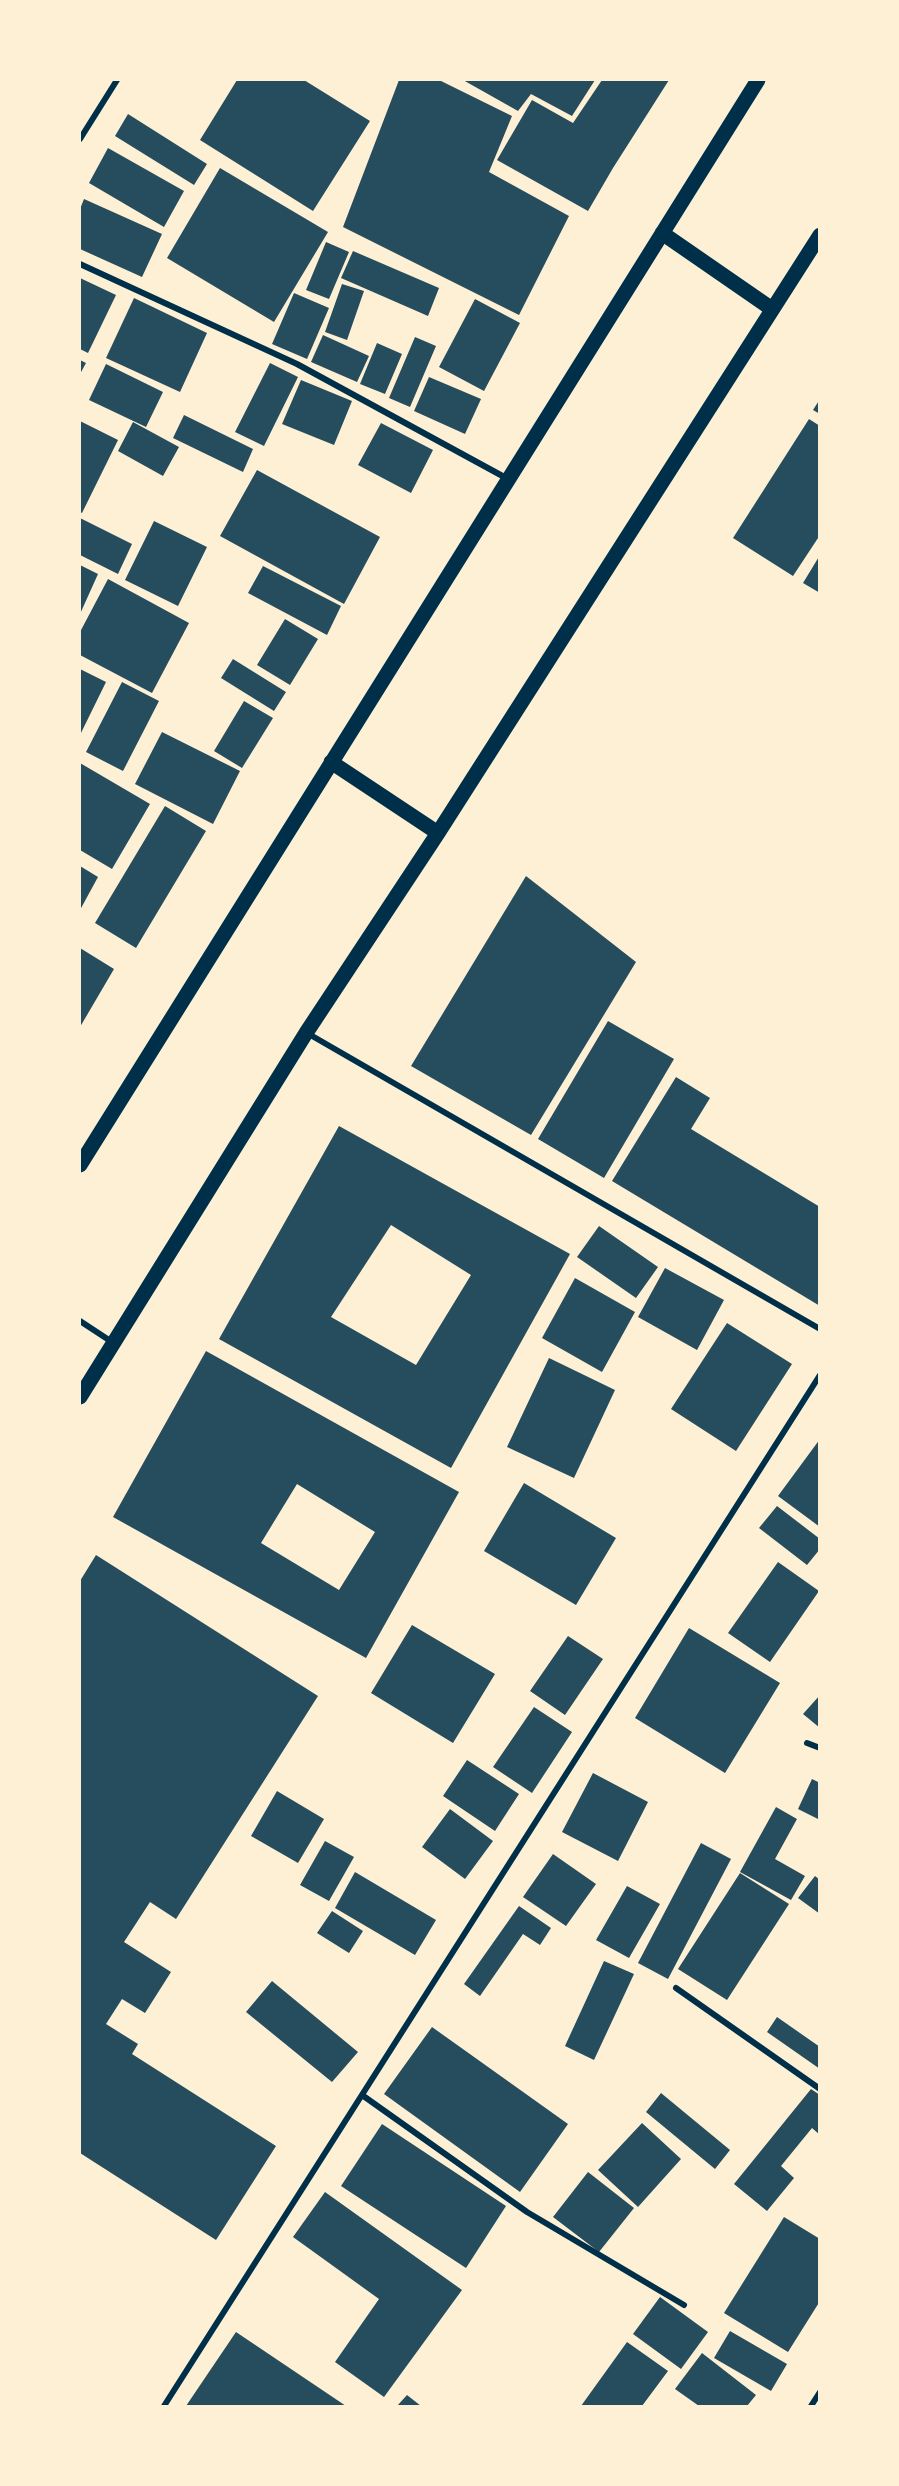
<!DOCTYPE html>
<style>
body{margin:0}
#map{position:relative;width:899px;height:2486px;overflow:hidden;background:#fdf0d5;font-family:Arial,sans-serif}
canvas{display:block}
.frame{position:absolute;inset:0;border:81px solid #fdf0d5;pointer-events:none}
</style>
<div id="map">
<canvas width="899" height="2486"></canvas>
<div class="frame"></div>
</div>
<script>
const g = document.querySelector('canvas').getContext('2d');
g.lineJoin = 'round';
function fillPath(path, color) { g.fillStyle = color; g.fill(path, 'evenodd'); }
function strokePath(path, color, width, dash) { g.strokeStyle = color; g.lineWidth = width; g.lineCap = dash ? 'butt' : 'round'; g.setLineDash(dash || []); g.stroke(path); }
fillPath(new Path2D(`
 M 237,80 L 304,80 L 370,121 L 313,211 L 200,140 Z
 M 399,80 L 439,80 L 512,116 L 489,172 L 569,216 L 519,315 L 343,227 Z
 M 463,80 L 595,80 L 572,116 L 531,94 L 518,111 Z
 M 602,80 L 669,80 L 613,168 L 588,211 L 497,160 L 532,100 L 573,123 Z
 M 128,114 L 207,164 L 194,185 L 115,136 Z
 M 108,148 L 184,191 L 164,227 L 89,183 Z
 M 220,168 L 328,232 L 274,322 L 167,258 Z
 M 84,199 L 162,234 L 142,277 L 80,249 L 80,209 Z
 M 326,242 L 349,252 L 329,299 L 306,290 Z
 M 353,251 L 439,288 L 428,316 L 341,278 Z
 M 80,278 L 116,295 L 88,353 L 80,349 Z
 M 342,284 L 364,291 L 347,340 L 325,332 Z
 M 294,293 L 329,308 L 307,359 L 272,344 Z
 M 134,298 L 207,333 L 180,392 L 106,358 Z
 M 475,299 L 520,323 L 484,391 L 439,367 Z
 M 323,335 L 369,356 L 357,382 L 311,362 Z
 M 415,337 L 436,346 L 410,407 L 389,398 Z
 M 377,343 L 402,354 L 385,394 L 360,384 Z
 M 80,360 L 86,363 L 80,374 Z
 M 270,363 L 298,377 L 264,446 L 235,432 Z
 M 106,364 L 163,392 L 146,427 L 89,400 Z
 M 429,377 L 481,399 L 465,434 L 414,411 Z
 M 301,380 L 352,401 L 334,445 L 282,424 Z
 M 820,399 L 820,414 L 813,410 Z
 M 184,415 L 253,449 L 243,472 L 173,438 Z
 M 809,419 L 820,426 L 820,535 L 793,576 L 733,538 Z
 M 80,421 L 118,440 L 82,513 L 80,512 Z
 M 133,422 L 179,447 L 163,476 L 118,451 Z
 M 381,423 L 433,450 L 411,493 L 358,465 Z
 M 257,470 L 380,537 L 344,604 L 220,536 Z
 M 80,518 L 132,544 L 118,574 L 80,555 Z
 M 154,521 L 207,547 L 178,606 L 125,580 Z
 M 820,555 L 820,593 L 803,583 Z
 M 80,565 L 98,574 L 80,614 Z
 M 263,566 L 341,606 L 327,635 L 248,593 Z
 M 108,579 L 189,623 L 152,693 L 80,655 L 80,632 Z
 M 285,619 L 318,639 L 290,685 L 257,665 Z
 M 233,659 L 286,692 L 274,711 L 221,678 Z
 M 80,669 L 106,682 L 80,735 Z
 M 122,682 L 159,701 L 123,771 L 86,752 Z
 M 244,701 L 273,718 L 242,768 L 214,751 Z
 M 162,732 L 240,771 L 213,824 L 135,784 Z
 M 80,763 L 150,804 L 112,869 L 80,850 Z
 M 165,806 L 206,831 L 136,948 L 95,923 Z
 M 80,866 L 98,877 L 80,910 Z
 M 526,876 L 636,962 L 531,1135 L 411,1066 Z
 M 80,948 L 114,969 L 80,1027 Z
 M 608,1021 L 674,1059 L 604,1178 L 538,1139 Z
 M 676,1077 L 710,1098 L 691,1129 L 820,1207 L 820,1306 L 612,1181 Z
 M 339,1126 L 570,1254 L 451,1468 L 219,1339 ZM 391,1225 L 471,1275 L 416,1365 L 331,1317 Z
 M 599,1226 L 658,1267 L 636,1298 L 577,1257 Z
 M 665,1268 L 724,1300 L 697,1350 L 638,1317 Z
 M 575,1278 L 635,1312 L 602,1372 L 542,1338 Z
 M 727,1323 L 792,1364 L 736,1451 L 671,1409 Z
 M 206,1351 L 459,1492 L 366,1658 L 113,1517 ZM 297,1484 L 375,1532 L 339,1590 L 261,1543 Z
 M 549,1358 L 615,1390 L 574,1478 L 507,1447 Z
 M 820,1439 L 820,1527 L 778,1496 Z
 M 524,1483 L 616,1538 L 576,1605 L 484,1551 Z
 M 777,1506 L 820,1539 L 820,1549 L 807,1565 L 759,1528 Z
 M 96,1555 L 318,1696 L 176,1919 L 150,1902 L 124,1942 L 171,1972 L 145,2013 L 122,1999 L 106,2024 L 138,2044 L 132,2054 L 276,2146 L 216,2240 L 80,2153 L 80,1581 Z
 M 778,1562 L 819,1591 L 770,1662 L 728,1633 Z
 M 412,1625 L 495,1674 L 453,1743 L 371,1693 Z
 M 689,1628 L 780,1683 L 725,1773 L 635,1718 Z
 M 568,1636 L 603,1659 L 565,1715 L 530,1691 Z
 M 820,1695 L 820,1728 L 803,1714 Z
 M 534,1707 L 572,1732 L 532,1793 L 493,1767 Z
 M 467,1760 L 519,1794 L 495,1831 L 443,1796 Z
 M 593,1773 L 648,1802 L 618,1861 L 562,1832 Z
 M 812,1779 L 820,1783 L 820,1820 L 798,1809 Z
 M 277,1791 L 324,1819 L 298,1863 L 251,1836 Z
 M 776,1807 L 797,1819 L 775,1859 L 805,1876 L 791,1900 L 740,1872 Z
 M 450,1809 L 493,1841 L 465,1879 L 422,1847 Z
 M 325,1841 L 354,1857 L 329,1901 L 300,1885 Z
 M 701,1843 L 731,1859 L 668,1979 L 638,1963 Z
 M 553,1854 L 596,1884 L 566,1926 L 523,1897 Z
 M 355,1872 L 436,1920 L 415,1955 L 335,1908 Z
 M 740,1873 L 789,1904 L 727,2000 L 678,1969 Z
 M 815,1876 L 820,1880 L 820,1914 L 798,1898 Z
 M 627,1886 L 660,1904 L 629,1958 L 596,1940 Z
 M 519,1906 L 551,1928 L 540,1945 L 523,1934 L 480,1996 L 464,1984 Z
 M 332,1911 L 363,1931 L 349,1953 L 317,1933 Z
 M 604,1961 L 634,1974 L 594,2060 L 565,2046 Z
 M 272,1981 L 358,2052 L 332,2082 L 246,2012 Z
 M 777,2017 L 820,2047 L 820,2069 L 767,2032 Z
 M 432,2027 L 568,2124 L 520,2192 L 384,2094 Z
 M 811,2089 L 820,2095 L 820,2135 L 812,2128 L 781,2166 L 794,2178 L 767,2211 L 734,2184 Z
 M 661,2093 L 730,2150 L 715,2169 L 646,2112 Z
 M 642,2123 L 681,2159 L 638,2207 L 598,2170 Z
 M 382,2124 L 506,2206 L 466,2268 L 341,2186 Z
 M 588,2172 L 634,2208 L 599,2252 L 553,2217 Z
 M 325,2192 L 462,2290 L 384,2397 L 335,2362 L 379,2299 L 293,2237 Z
 M 784,2217 L 820,2239 L 820,2301 L 788,2352 L 724,2313 Z
 M 660,2297 L 708,2332 L 681,2369 L 633,2334 Z
 M 730,2331 L 787,2364 L 771,2391 L 714,2358 Z
 M 236,2332 L 346,2406 L 186,2406 Z
 M 627,2342 L 668,2371 L 642,2406 L 581,2406 Z
 M 702,2353 L 756,2395 L 747,2406 L 699,2406 L 675,2389 Z
 M 407,2395 L 421,2406 L 397,2406 Z`), '#264d5e');
strokePath(new Path2D(`
 M 80,139 L 117,80
 M 80,264 L 297,364 L 508,479
 M 307,1033 L 820,1329
 M 80,1321 L 112,1342
 M 807,1743 L 820,1748
 M 676,1988 L 820,2089
 M 362,2095 L 527,2212 L 684,2305
 M 164,2406 L 820,1375
 M 811,2406 L 820,2392`), '#003049', 6);
strokePath(new Path2D(`
 M 662,233 L 772,309
 M 331,762 L 438,833
 M 80,1165 L 758,80
 M 80,1397 L 306,1033 L 438,833 L 820,235`), '#003049', 15);
</script>
